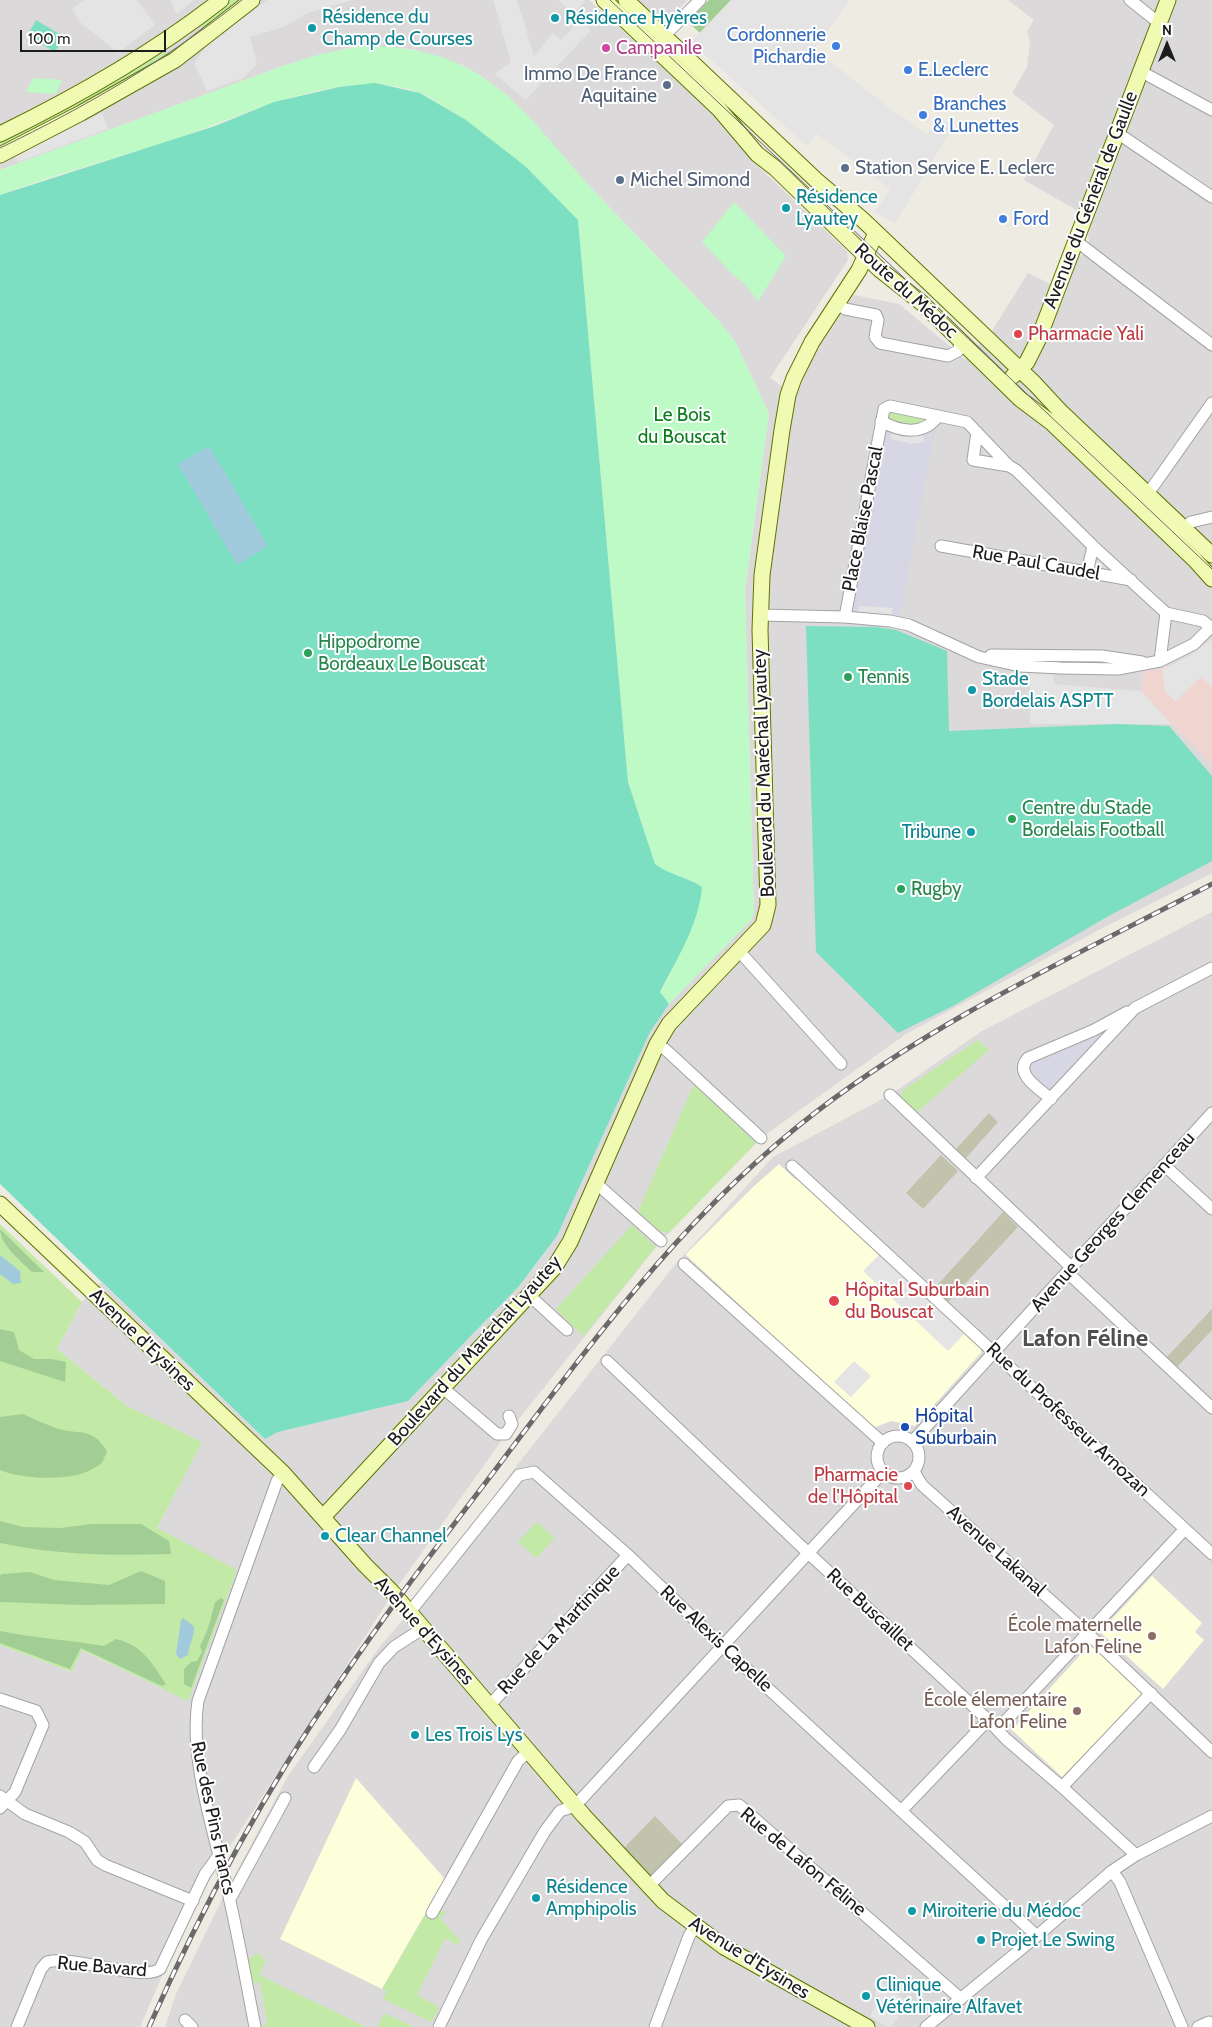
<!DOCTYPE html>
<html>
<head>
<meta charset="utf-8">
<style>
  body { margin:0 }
  #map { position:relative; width:1212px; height:2027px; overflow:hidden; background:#eeebe2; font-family:Cabin,sans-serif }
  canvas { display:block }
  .north { position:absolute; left:1142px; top:20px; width:50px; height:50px; -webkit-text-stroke:4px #fff; paint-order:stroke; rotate:0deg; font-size:14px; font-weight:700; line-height:20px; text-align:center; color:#1c1c1c }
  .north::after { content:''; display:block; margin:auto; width:18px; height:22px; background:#1c1c1c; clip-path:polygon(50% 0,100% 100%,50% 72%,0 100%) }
  .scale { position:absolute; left:20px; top:30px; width:146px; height:22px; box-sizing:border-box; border:2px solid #1c1c1c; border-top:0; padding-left:6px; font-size:15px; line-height:18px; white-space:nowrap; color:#1c1c1c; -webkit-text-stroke:4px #fff; paint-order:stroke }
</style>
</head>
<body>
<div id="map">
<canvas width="1212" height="2027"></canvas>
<div class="north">N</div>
<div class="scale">100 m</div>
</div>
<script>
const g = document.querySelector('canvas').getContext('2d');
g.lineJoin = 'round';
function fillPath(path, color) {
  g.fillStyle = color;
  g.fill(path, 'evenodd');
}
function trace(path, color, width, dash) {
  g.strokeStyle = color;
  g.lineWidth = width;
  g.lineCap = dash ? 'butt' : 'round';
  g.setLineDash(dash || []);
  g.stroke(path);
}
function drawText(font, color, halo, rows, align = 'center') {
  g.font = font + ' Cabin,sans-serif';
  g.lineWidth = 4;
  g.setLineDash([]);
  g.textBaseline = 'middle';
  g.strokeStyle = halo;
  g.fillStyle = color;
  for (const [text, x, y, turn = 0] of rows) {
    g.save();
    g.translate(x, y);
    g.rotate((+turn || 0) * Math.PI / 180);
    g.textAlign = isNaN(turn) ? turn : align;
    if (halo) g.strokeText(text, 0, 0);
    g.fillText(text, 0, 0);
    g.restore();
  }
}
const residential = new Path2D(`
  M 0,0 L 589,0 L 712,113 L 758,166 L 847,251 L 848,260 L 770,378 L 789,391 L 798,392 L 812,359 L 854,295 L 899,304 L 965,359 L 992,331 L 1028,273 L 1065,291 L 1079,256 L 1086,254 L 1089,241 L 1088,235 L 1094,217 L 1078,211 L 1024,180 L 1054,125 L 1012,93 L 1027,67 L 1030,41 L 1027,31 L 1034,20 L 1008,0 L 1212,0 L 1212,639 L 1198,651 L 1177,663 L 1157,670 L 1144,671 L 1141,691 L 1212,765 L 1212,873 L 1095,932 L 906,1034 L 761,1138 L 661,1241 L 502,1440 L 393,1593 L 211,1876 L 164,1971 L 140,2027 L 0,2027 L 0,1645 L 72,1672 L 81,1650 L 188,1700 L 157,1528 L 202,1442 L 127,1406 L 57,1349 L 82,1302 L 101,1282 L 265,1439 L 278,1432 L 408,1401 L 520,1285 L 541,1258 L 557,1236 L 650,1032 L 664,1009 L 751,920 L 754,913 L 745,590 L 769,414 L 736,343 L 718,320 L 595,192 L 508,96 L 483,77 L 462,65 L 412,49 L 362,46 L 347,48 L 283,66 L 0,170 Z
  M 637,0 L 688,0 L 667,21 L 659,21 Z
  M 1212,912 L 1212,2027 L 165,2027 L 176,1994 L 224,1895 L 288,1776 L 381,1645 L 409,1613 L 518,1464 L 673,1267 L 773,1157 L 890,1095 L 982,1031 Z`);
const commercial = new Path2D(`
  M 1212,639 L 1212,765 L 1141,691 L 1144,671 L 1157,670 L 1177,663 L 1198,651 Z`);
const education = new Path2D(`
  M 779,1164 L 795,1179 L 799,1179 L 981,1346 L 981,1353 L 915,1426 L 891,1421 L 873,1428 L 687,1256 L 686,1254 L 753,1187 Z
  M 1152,1576 L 1202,1623 L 1195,1632 L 1204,1640 L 1163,1689 L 1100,1632 Z
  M 1091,1643 L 1144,1693 L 1062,1777 L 1012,1730 Z
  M 356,1778 L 445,1879 L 382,1989 L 280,1939 Z`);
const construction = new Path2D(`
  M 989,1113 L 998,1122 L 966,1158 L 956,1149 Z
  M 941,1155 L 958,1171 L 923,1209 L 906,1193 Z
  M 1003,1212 L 1018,1227 L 948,1302 L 934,1289 Z
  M 1212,1309 L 1212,1330 L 1177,1367 L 1167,1357 Z
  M 655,1816 L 682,1844 L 649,1877 L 623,1849 Z`);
const grass = new Path2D(`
  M 230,0 L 246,0 L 206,31 L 200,23 Z
  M 164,49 L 169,57 L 0,151 L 0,140 Z
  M 888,411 L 928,418 L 928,423 L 903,425 L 888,419 Z
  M 978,1040 L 989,1050 L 917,1112 L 901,1097 L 903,1090 Z
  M 694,1084 L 756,1143 L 669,1233 L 660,1231 L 638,1212 Z
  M 0,1224 L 82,1302 L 57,1349 L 127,1406 L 202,1442 L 157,1528 L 237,1570 L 188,1701 L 82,1650 L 72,1672 L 0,1645 Z
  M 632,1225 L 656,1247 L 583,1336 L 556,1309 Z
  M 537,1522 L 555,1538 L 536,1558 L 518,1542 Z
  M 439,1907 L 446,1913 L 440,1918 L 460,1941 L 458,1945 L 445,1938 L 417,1995 L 439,2007 L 432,2022 L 383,1999 L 387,1991 L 382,1989 L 427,1912 Z
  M 258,1953 L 266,1961 L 259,1975 L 366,2027 L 262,2027 L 267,2022 L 260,1982 L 254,1984 L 248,1959 Z
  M 384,2013 L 414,2027 L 378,2027 Z`);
const forest = new Path2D(`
  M 709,0 L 731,0 L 700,33 L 687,21 Z
  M 0,1229 L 44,1272 L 32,1272 C 21,1261 0,1245 0,1229 Z
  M 0,1329 L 14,1332 L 19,1350 L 34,1359 L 52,1359 L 66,1362 L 65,1382 L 0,1361 Z
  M 23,1414 C 34,1419 45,1424 56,1428 C 78,1436 91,1425 107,1451 L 102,1463 C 96,1467 88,1472 81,1474 C 59,1480 21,1479 0,1470 L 0,1417 Z
  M 0,1521 L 23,1527 L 60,1528 L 92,1524 L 141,1524 L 169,1541 L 171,1554 C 113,1556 57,1555 0,1543 Z
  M 141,1571 L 165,1581 L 165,1604 L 81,1605 L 0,1602 L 0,1576 L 2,1574 L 30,1572 L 54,1580 L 109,1585 Z
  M 221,1598 L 224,1600 L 191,1688 L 184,1684 L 184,1669 L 191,1662 L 197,1661 L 202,1652 L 200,1646 C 208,1631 211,1618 215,1602 Z
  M 0,1631 C 35,1638 69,1640 104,1646 L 116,1639 C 142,1645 152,1663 166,1684 L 162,1686 L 81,1648 L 70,1669 L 0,1643 Z`);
const park = new Path2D(`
  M 362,46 C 396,46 430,50 461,65 C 517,91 554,148 595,192 C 635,235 677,277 718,320 L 736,343 L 769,414 L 745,590 L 754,913 L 751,920 L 669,1004 L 660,993 L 681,952 L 693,881 L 662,870 L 655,864 L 628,782 L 578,220 C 536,177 498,140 446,108 C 438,103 429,96 420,93 C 345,64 241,117 169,141 C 113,159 55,174 0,195 L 0,170 L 283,66 L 321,54 Z
  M 33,78 L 62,80 L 56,94 L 26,92 Z
  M 734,202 L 786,256 L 758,301 L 744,283 L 734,276 L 702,242 Z`);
const pitch = new Path2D(`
  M 36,20 L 64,37 L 55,52 L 27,36 Z
  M 375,83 L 420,93 L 466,120 L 525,166 L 578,220 L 628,782 L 655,864 C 669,875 688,877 702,887 C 699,924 677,959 660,992 L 669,1004 L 650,1032 L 557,1236 L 520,1285 L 408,1401 L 278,1432 L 265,1439 L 0,1184 L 0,195 L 215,126 L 274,102 L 339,87 Z
  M 806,626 L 876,627 L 896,630 L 947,651 L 949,731 L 1117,724 L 1169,726 L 1212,776 L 1212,861 L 1107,917 L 953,1006 L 898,1033 L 816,952 Z`);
const parking = new Path2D(`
  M 85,0 L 137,0 L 155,25 L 118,53 L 80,22 L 72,9 Z
  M 170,0 L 194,0 L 177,14 Z
  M 267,0 L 352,0 L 308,13 L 284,27 L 250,37 L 257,64 L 243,78 L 207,91 L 194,63 L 207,45 Z
  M 493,0 L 517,0 L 534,56 L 553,33 L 561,40 L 580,20 L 591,30 L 526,100 L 494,74 L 511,62 Z
  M 558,0 L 584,0 L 585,1 L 573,14 Z
  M 731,0 L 850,0 L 814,49 L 897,114 L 898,113 L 927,135 L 941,117 L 953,127 L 895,224 L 875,212 L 890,189 L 817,134 L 807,146 L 691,42 Z
  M 102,113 L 108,129 L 18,162 L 14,154 Z
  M 892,430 L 923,433 L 925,442 L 912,444 L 889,439 Z
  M 858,606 L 877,606 L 893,608 L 892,616 L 858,614 Z
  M 1212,639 L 1212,687 L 1201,677 L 1175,702 L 1165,691 L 1162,669 L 1187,658 Z
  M 1030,673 L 1054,675 L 1054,684 L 1141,691 L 1171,724 L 1030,724 Z
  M 879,1255 L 964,1334 L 948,1351 L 863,1271 Z
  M 854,1361 L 871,1376 L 851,1397 L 834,1382 Z
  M 882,1982 L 905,2000 L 902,2004 L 905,2006 L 891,2027 L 887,2027 L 870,2016 L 880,1998 L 874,1994 Z`);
const plaza = new Path2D(`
  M 887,428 L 892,430 L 890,439 L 912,444 L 924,442 L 923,433 L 934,428 L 935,431 L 900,616 L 892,616 L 893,608 L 859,606 L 858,614 L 851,608 L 883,431 Z
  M 1125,1010 L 1053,1103 L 1020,1077 L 1017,1072 L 1020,1062 Z`);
const water = new Path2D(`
  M 209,446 L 268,546 L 237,565 L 178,464 Z
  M 0,1255 L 20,1271 L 21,1283 L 13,1284 L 0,1274 Z
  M 183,1618 L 194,1626 C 195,1635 189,1645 188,1655 L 180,1659 L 176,1654 L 181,1620 Z`);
const street = new Path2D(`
  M 1130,0 L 1159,23
  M 664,36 L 700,0
  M 1140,71 L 1212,110
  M 1116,132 L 1212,197
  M 1076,241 L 1212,345
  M 838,304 L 845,309 L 876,315 L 878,320 L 875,337 L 880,343 L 948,356 L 958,351 L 961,341
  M 881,421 C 900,432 924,436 938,416
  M 977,432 L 973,460 L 1009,466
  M 1147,495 L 1212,403
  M 1183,529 L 1191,522 L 1212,517
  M 941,546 L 1131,580
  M 1087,573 L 1093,546
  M 761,615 L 845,617 L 890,621 L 909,625 L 979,657 L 1020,666 L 1061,668 L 1118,669 L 1160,661 L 1194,644 L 1212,626
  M 845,617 L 884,409 L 890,406 L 967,422 L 1009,466 L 1016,470 L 1093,546 L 1166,613 L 1203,621 L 1211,628
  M 991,655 L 1102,656 L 1142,662
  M 1160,661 L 1166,613
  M 739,951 L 841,1064
  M 657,1044 L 666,1050 L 761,1138
  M 890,1095 L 1071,1267
  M 1051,1099 C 1040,1089 1013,1074 1028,1058 L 1094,1030 L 1127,1012
  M 1164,1165 L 1212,1209
  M 792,1166 L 1212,1554
  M 976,1178 L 1135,1008 L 1212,968
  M 597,1184 L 661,1241
  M 684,1264 L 883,1443
  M 1067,1272 L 1212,1408
  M 530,1296 L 567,1330
  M 607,1361 L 804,1549 L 988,1720 L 1006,1739 L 1062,1787 L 1136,1855
  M 443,1388 L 497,1434 L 506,1434 L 512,1424 L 509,1416
  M877 1457a21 21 0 1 1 42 0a21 21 0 1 1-42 0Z
  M 912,1442 L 1212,1113
  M 914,1472 L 922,1485 L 1087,1633 L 1212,1752
  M 409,1613 L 519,1475 L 534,1472 L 628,1555 L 723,1647 L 1037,1936
  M 0,1699 L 36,1711 L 43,1725 L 15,1792 L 0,1808
  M 490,1705 L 628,1555
  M 998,1729 L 1185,1529
  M 314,1767 L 340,1730 L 379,1663 L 394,1647 L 422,1629
  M 1062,1787 L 1151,1693
  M 0,1796 L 25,1814 L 69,1832 L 85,1842 L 97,1860 L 105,1865 L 193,1901
  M 902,1810 L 988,1720
  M 1112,1871 L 1120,1882 L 1182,2027
  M 648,1887 L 728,1806 L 739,1805 L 961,1999
  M 230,1899 L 285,1798
  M 432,1913 L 518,1761 L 529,1751
  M 185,2020 L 192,2027
  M 17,2027 L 41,1969 L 47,1962 C 75,1955 143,1982 160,1969 L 205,1874 L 219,1855
  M 255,2027 C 246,1981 238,1934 227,1888 C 214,1831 189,1759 198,1701 L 277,1481 L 283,1473
  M 439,2027 L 481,1940 L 545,1831 L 560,1811 L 575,1806 L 883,1472
  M 655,2027 L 689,1936 L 695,1927
  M 926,2027 L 1037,1936 L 1112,1871 L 1136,1855 L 1212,1816
  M 1198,2027 L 1209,2022 L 1212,2023`);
const secondary = new Path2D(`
  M 604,0 L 719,109 L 757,154 L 775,168 L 879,269 L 922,303 L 1020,399 L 1052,423 L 1195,560 L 1212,579
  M 626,0 L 816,180 L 862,219 L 1035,384 L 1061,412 L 1212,555
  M 0,134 C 78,96 152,54 221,0
  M 0,155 L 81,113 L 175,60 L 252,0
  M 1013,376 L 1027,362 L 1038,340 L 1168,0
  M 0,1204 L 283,1473 L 365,1565 L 393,1593 L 584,1816 L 663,1901 L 724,1947 L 867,2027
  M 323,1517 L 554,1268 L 570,1242 L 657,1044 L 669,1024 L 763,925 L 768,905 L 760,630 L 762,575 L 782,430 L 788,395 L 794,378 L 812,342 L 859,270 L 876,233`);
const tram = new Path2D(`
  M 610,0 L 1212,569
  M 0,148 C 89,105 164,61 242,0`);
const rail = new Path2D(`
  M 149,2027 C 202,1907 265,1791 339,1683 C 391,1605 449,1531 505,1457 C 601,1330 689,1210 816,1112 C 937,1019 1077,955 1212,884`);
const markers = [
  [555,18,5,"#0f9aa8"],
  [312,28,5,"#0f9aa8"],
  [836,46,5,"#3f7fe0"],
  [606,48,5,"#d1479c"],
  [908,70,5,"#3f7fe0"],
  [667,85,5,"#5c6f8a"],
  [923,115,5,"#3f7fe0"],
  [845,168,5,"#5c6f8a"],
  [620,180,5,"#5c6f8a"],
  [786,208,5,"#0f9aa8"],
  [1003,219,5,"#3f7fe0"],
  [1018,334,5,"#e0444e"],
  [308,653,5,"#2e9e5b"],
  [848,677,5,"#2e9e5b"],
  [972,690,5,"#0f9aa8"],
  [1012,819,5,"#2e9e5b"],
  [971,832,5,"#0f9aa8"],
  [901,889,5,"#2e9e5b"],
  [834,1301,6,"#e0444e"],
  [905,1427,5,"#1a4fb4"],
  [908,1486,5,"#e0444e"],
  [325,1536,5,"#0f9aa8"],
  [1152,1636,5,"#8d6e63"],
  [1077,1711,5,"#8d6e63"],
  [415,1735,5,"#0f9aa8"],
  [536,1898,5,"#0f9aa8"],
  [912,1911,5,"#0f9aa8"],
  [981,1940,5,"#0f9aa8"],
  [866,1996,5,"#0f9aa8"]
];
const cultureNames = [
  ["Résidence du",322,17],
  ["Champ de Courses",322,39],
  ["Résidence Hyères",565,18],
  ["Résidence",796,197],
  ["Lyautey",796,219],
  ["Stade",982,679],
  ["Bordelais ASPTT",982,701],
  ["Tribune",961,832,"right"],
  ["Clear Channel",335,1536],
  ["Les Trois Lys",425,1735],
  ["Résidence",546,1887],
  ["Amphipolis",546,1909],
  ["Miroiterie du Médoc",922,1911],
  ["Projet Le Swing",991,1940],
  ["Clinique",876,1985],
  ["Vétérinaire Alfavet",876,2007]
];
const shopNames = [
  ["Cordonnerie",826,35,"right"],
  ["Pichardie",826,57,"right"],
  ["E.Leclerc",918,70],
  ["Branches",933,104],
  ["& Lunettes",933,126],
  ["Ford",1013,219]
];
const hotelNames = [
  ["Campanile",616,48]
];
const serviceNames = [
  ["Immo De France",657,74,"right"],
  ["Aquitaine",657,96,"right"],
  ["Station Service E. Leclerc",855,168],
  ["Michel Simond",630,180]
];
const streetNames = [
  ["Avenue du Général de Gaulle",1091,200,-69],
  ["Route du Médoc",906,291,42],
  ["Place Blaise Pascal",863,519,-79],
  ["Rue Paul Caudel",1036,563,10],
  ["Boulevard du Maréchal Lyautey",764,773,-92],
  ["Avenue Georges Clemenceau",1113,1222,-48],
  ["Avenue d'Eysines",142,1340,44],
  ["Boulevard du Maréchal Lyautey",475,1351,-48],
  ["Rue du Professeur Arnozan",1068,1420,43],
  ["Avenue Lakanal",996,1551,42],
  ["Rue Buscaillet",870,1610,43],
  ["Rue de La Martinique",559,1630,-47],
  ["Avenue d'Eysines",424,1631,48],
  ["Rue Alexis Capelle",716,1639,43],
  ["Rue des Pins Francs",213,1818,78],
  ["Rue de Lafon Féline",803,1862,40],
  ["Avenue d'Eysines",749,1958,32],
  ["Rue Bavard",102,1967,5]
];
const healthNames = [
  ["Pharmacie Yali",1028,334],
  ["Hôpital Suburbain",845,1290],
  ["du Bouscat",845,1312],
  ["Pharmacie",898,1475,"right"],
  ["de l'Hôpital",898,1497,"right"]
];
const parkNames = [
  ["Le Bois",682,415],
  ["du Bouscat",682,437]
];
const leisureNames = [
  ["Hippodrome",318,642],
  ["Bordeaux Le Bouscat",318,664],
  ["Tennis",858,677],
  ["Centre du Stade",1022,808],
  ["Bordelais Football",1022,830],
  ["Rugby",911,889]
];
const transitNames = [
  ["Hôpital",915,1416],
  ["Suburbain",915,1438]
];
const educationNames = [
  ["École maternelle",1142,1625],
  ["Lafon Feline",1142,1647],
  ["École élementaire",1067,1700],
  ["Lafon Feline",1067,1722]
];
const districtNames = [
  ["Lafon Féline",1085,1339]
];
fillPath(residential, '#dbd9d9');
fillPath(commercial, '#f0d4d0');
fillPath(education, '#fcffda');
fillPath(construction, '#c1c3ad');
fillPath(grass, '#c2eaa6');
fillPath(forest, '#a2ce95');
fillPath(park, '#bdfac6');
fillPath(pitch, '#7ddfc1');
fillPath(parking, '#e4e4e4');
fillPath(plaza, '#d7d6e4');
fillPath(water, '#a1cbdd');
trace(street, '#a3a3a3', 13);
trace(secondary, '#5f7403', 17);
trace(street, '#fff', 11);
trace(secondary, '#f1fab3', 15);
trace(tram, '#6a6a6a', 1);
trace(rail, '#6a6a6a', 5);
trace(rail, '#fff', 3, [9]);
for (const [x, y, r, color] of markers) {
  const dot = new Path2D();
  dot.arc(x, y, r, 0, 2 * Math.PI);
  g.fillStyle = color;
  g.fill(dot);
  trace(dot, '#fff', 2);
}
drawText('19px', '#0d838f', '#fff', cultureNames, 'left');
drawText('19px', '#366cbe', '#fff', shopNames, 'left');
drawText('19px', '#b23c85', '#fff', hotelNames, 'left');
drawText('19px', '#4e5e75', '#fff', serviceNames, 'left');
drawText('19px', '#1c1c1c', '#fff', streetNames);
drawText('19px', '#be3a42', '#fff', healthNames, 'left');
drawText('19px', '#097c1b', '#fff', parkNames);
drawText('19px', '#27864d', '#fff', leisureNames, 'left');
drawText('19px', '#164399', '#fff', transitNames, 'left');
drawText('19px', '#785e54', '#fff', educationNames, 'right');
drawText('bold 24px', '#4f4f4f', '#fff', districtNames);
</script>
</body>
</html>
